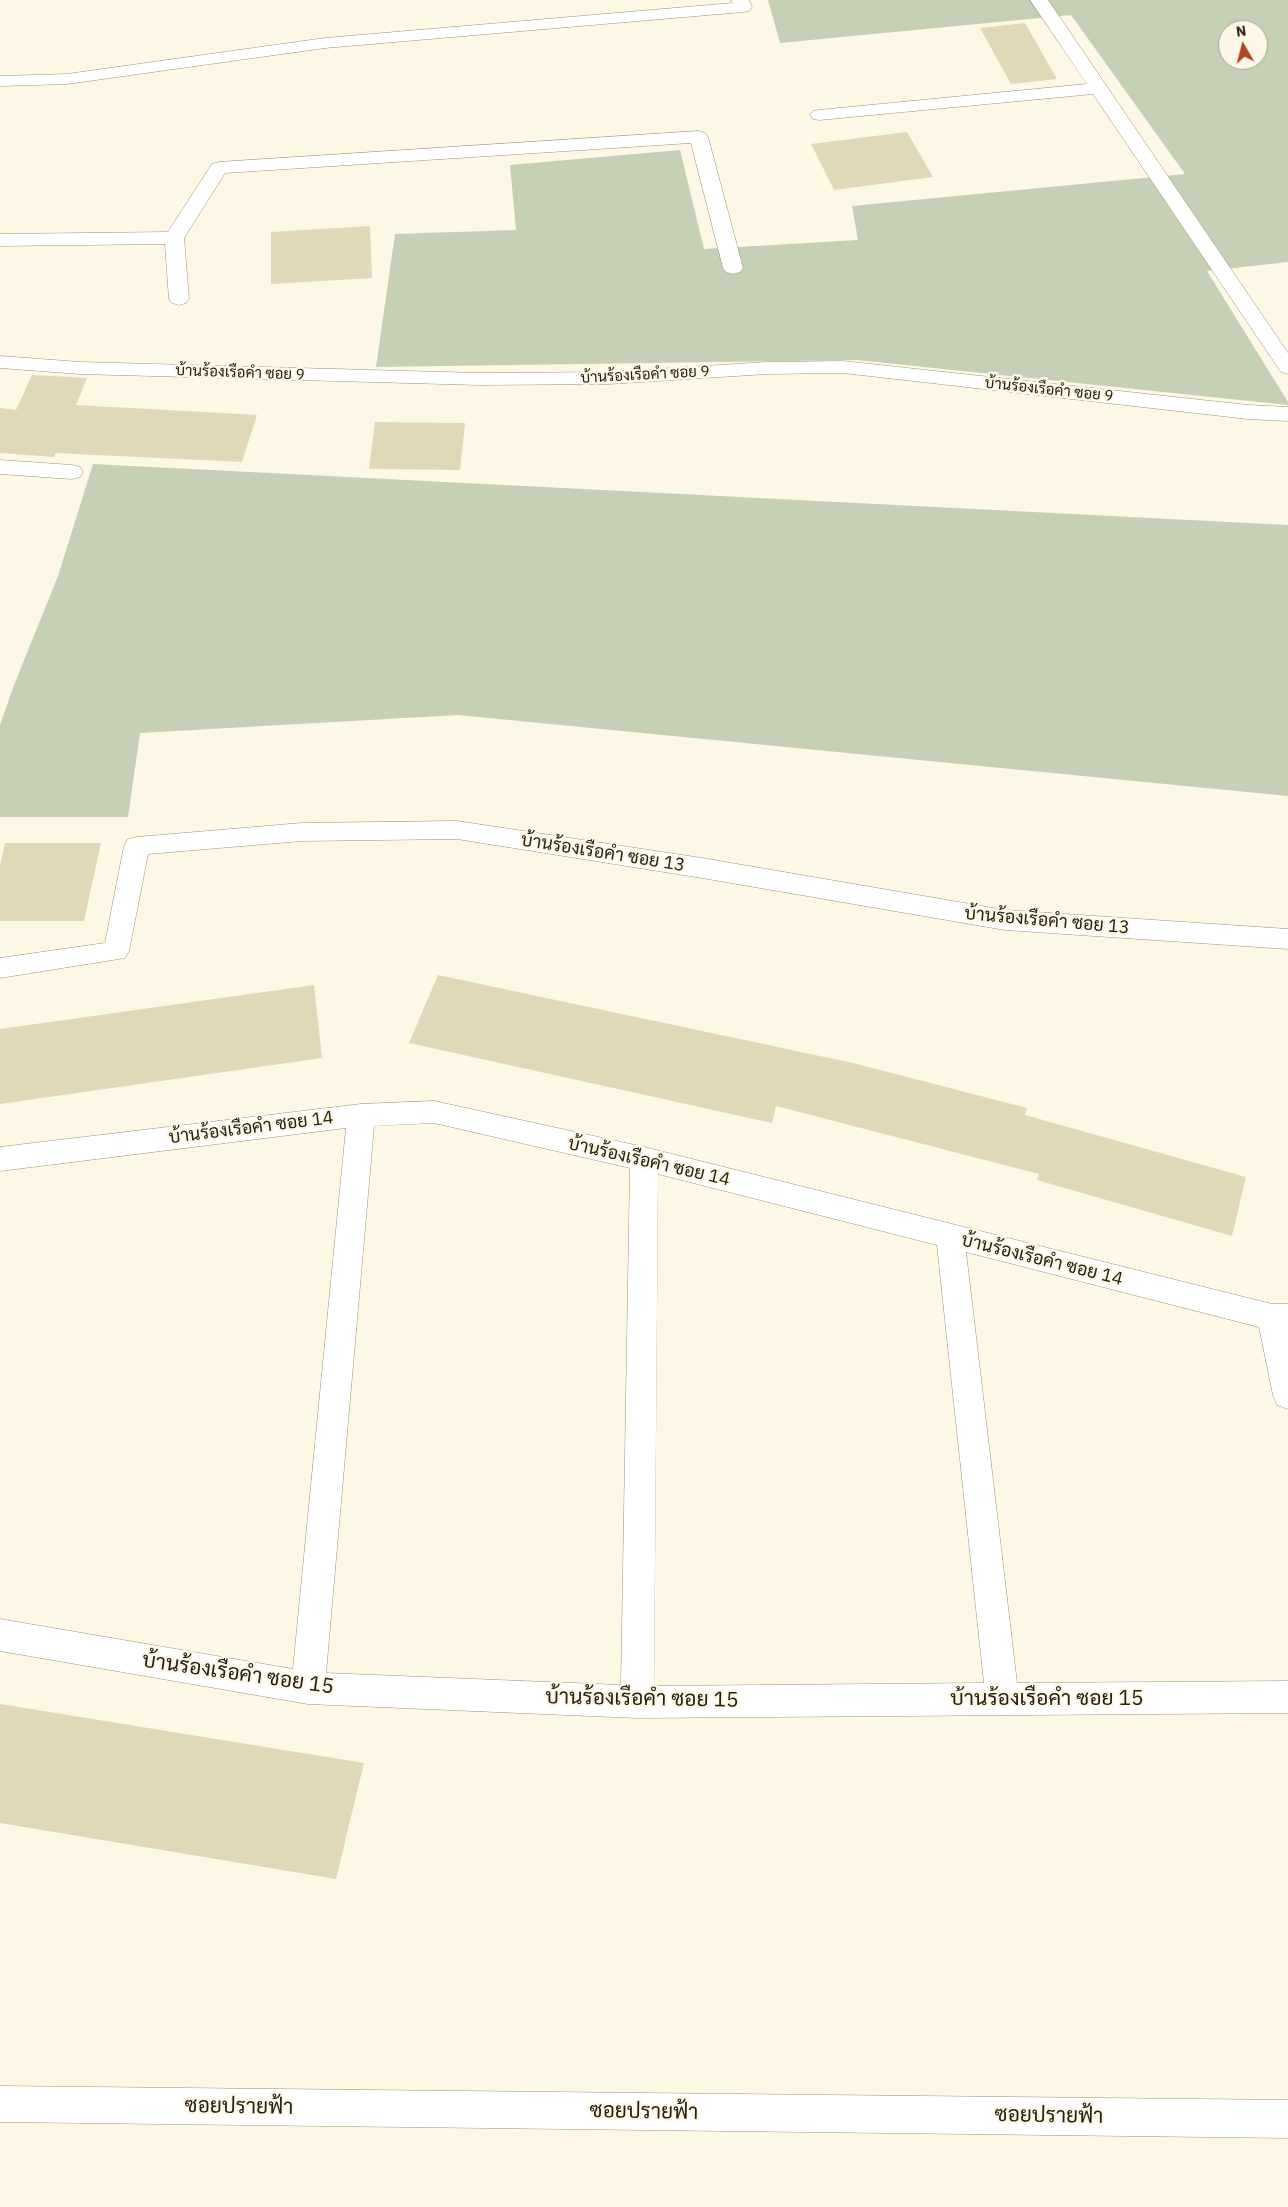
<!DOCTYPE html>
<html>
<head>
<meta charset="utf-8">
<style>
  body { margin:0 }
  #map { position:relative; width:1288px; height:2207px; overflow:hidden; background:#fdf8e6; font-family:"IBM Plex Sans",sans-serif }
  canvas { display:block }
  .north { position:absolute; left:1218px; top:20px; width:50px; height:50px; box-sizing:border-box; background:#fdf8e6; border:1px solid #a6a292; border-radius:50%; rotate:352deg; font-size:14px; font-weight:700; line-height:20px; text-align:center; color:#242015 }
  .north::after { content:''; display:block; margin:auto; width:18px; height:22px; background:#ad4621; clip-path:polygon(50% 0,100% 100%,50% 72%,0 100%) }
</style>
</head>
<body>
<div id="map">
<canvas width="1288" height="2207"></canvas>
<div class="north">N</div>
</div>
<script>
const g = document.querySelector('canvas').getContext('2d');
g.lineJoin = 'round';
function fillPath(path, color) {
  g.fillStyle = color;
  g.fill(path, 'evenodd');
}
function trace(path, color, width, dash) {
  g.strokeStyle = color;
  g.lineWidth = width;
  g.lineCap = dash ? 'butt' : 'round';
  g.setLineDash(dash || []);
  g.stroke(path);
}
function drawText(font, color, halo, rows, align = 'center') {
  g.font = font + ' "IBM Plex Sans",Sarabun,sans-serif';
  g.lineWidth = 5;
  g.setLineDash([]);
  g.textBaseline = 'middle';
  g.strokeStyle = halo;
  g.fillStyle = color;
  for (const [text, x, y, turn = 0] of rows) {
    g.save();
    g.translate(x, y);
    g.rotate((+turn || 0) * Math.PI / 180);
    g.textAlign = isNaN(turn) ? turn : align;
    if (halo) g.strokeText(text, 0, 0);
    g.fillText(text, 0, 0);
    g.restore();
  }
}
const green = new Path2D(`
  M 768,0 L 1288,0 L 1288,262 L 1207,271 L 1288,402 L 1288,405 L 857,360 L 376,367 L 395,234 L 516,230 L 510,165 L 680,150 L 704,249 L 858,240 L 852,206 L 1185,174 L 1071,15 L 780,43 ZM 1228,30 L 1258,30 L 1258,60 L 1228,60 Z
  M 93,464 L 1288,525 L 1288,796 L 458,715 L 140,733 L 128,817 L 0,817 L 0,725 L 14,685 L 58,576 Z`);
const building = new Path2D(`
  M 1025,23 L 1057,79 L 1011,84 L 980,28 Z
  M 907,132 L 933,177 L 834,190 L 811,144 Z
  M 370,226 L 372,278 L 271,284 L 271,232 Z
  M 32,375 L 87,378 L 76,405 L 257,415 L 242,462 L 56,453 L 54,457 L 0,453 L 0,408 L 16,410 Z
  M 375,422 L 465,423 L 460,470 L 369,469 Z
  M 5,843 L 101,843 L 84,921 L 0,921 L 0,866 Z
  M 438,975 L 853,1063 L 1027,1108 L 1025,1115 L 1246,1177 L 1232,1236 L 1037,1180 L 1039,1174 L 776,1106 L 772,1123 L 409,1043 Z
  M 314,985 L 322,1058 L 0,1104 L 0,1029 Z
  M 0,1704 L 364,1763 L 336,1879 L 0,1823 Z`);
const minor = new Path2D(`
  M 731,0 L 749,0 L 752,7 L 749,11 L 743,12 L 325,48 L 67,84 L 0,86 L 0,76 L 67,74 L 325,38 L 733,3 Z
  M 1030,0 L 1048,0 L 1288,353 L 1288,374 L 1281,372 L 1093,94 L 819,120 L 813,119 L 810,115 L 813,111 L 819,110 L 1087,84 Z
  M 699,131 L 705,133 L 708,137 L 743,268 L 740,272 L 733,274 L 726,272 L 723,268 L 691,143 L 225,173 L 184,238 L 189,299 L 186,303 L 179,305 L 172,303 L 169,299 L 165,244 L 0,246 L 0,234 L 168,232 L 212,164 L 219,162 Z
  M 0,356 L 80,362 L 480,373 L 609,372 L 767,362 L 843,361 L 1248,405 L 1288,407 L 1288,421 L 1248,419 L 843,373 L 767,374 L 609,384 L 480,385 L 80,374 L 0,368 Z
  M 0,460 L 72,465 L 80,467 L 83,472 L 80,477 L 72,479 L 0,474 Z
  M 457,821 L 702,858 L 1005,910 L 1288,929 L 1288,949 L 1005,930 L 702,878 L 457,839 L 302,841 L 148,854 L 129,951 L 125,958 L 0,978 L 0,958 L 105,943 L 124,846 L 128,839 L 137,837 L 302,823 Z
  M 434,1101 L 644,1147 L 1272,1304 L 1288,1304 L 1288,1409 L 1277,1405 L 1273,1395 L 1259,1327 L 966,1252 L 1017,1683 L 1288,1681 L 1288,1713 L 637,1718 L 308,1704 L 0,1651 L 0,1619 L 293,1669 L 346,1128 L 0,1171 L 0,1147 L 361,1104 ZM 434,1123 L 630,1168 L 621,1685 L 326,1673 L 374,1126 ZM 658,1174 L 937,1245 L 984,1683 L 654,1686 Z
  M 0,2086 L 1288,2100 L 1288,2138 L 0,2122 Z`);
const farStreetnames = [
  ["บ้านร้องเรือคำ ซอย 9",240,373,2],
  ["บ้านร้องเรือคำ ซอย 9",645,375,-3],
  ["บ้านร้องเรือคำ ซอย 9",1049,390,6]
];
const streetNames = [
  ["บ้านร้องเรือคำ ซอย 13",603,853,9],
  ["บ้านร้องเรือคำ ซอย 13",1047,921,5],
  ["บ้านร้องเรือคำ ซอย 14",251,1128,-7],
  ["บ้านร้องเรือคำ ซอย 14",649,1162,13],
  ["บ้านร้องเรือคำ ซอย 14",1042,1260,14]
];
const nearStreetnames = [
  ["บ้านร้องเรือคำ ซอย 15",238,1674,8],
  ["บ้านร้องเรือคำ ซอย 15",642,1699,1],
  ["บ้านร้องเรือคำ ซอย 15",1047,1699],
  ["ซอยปรายฟ้า",239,2107,1],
  ["ซอยปรายฟ้า",644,2112,1],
  ["ซอยปรายฟ้า",1049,2116,1]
];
fillPath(green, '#c5d0b7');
fillPath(building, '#e1d8b9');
trace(minor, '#9a9175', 1);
fillPath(minor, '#fff');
drawText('15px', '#242015', '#fdf8e6', farStreetnames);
drawText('18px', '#242015', '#fdf8e6', streetNames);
drawText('21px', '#242015', '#fdf8e6', nearStreetnames);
</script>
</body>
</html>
